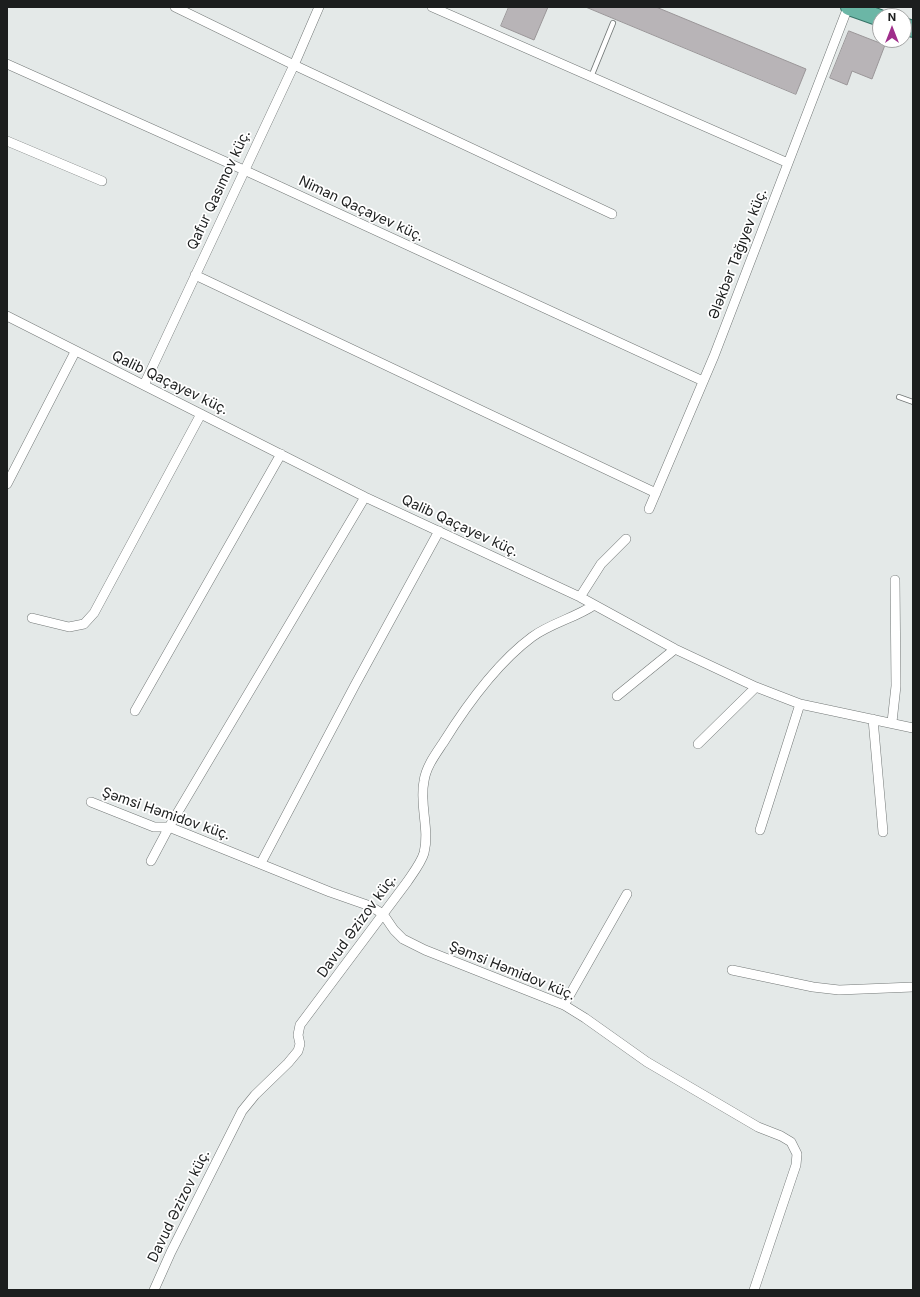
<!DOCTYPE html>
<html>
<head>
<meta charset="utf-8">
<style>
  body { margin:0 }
  #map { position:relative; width:920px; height:1297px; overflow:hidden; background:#e4e9e8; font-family:Inter,sans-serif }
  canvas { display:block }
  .frame { position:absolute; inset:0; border:8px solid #1c1e1e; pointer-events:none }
  .north { position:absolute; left:872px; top:8px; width:40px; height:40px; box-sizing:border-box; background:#fff; border:1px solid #a4a5a5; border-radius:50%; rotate:0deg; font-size:11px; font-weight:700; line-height:16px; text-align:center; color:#1c1e1e }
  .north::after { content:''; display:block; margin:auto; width:14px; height:18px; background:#9f2e8b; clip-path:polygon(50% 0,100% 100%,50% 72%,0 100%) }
</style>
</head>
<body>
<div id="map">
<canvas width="920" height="1297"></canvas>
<div class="frame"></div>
<div class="north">N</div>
</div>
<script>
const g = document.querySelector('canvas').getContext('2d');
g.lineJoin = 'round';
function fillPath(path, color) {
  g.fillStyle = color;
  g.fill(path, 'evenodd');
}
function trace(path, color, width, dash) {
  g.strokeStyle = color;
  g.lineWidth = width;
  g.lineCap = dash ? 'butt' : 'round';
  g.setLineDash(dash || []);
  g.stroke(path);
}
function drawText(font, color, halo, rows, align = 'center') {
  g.font = font + ' Inter,sans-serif';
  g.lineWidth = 3.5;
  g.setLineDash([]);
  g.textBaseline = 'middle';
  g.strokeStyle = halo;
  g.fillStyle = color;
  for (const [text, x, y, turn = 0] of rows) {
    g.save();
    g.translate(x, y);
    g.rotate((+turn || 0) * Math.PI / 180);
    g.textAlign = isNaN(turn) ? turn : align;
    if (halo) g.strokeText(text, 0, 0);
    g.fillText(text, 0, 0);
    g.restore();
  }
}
const building = new Path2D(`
  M 509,7 L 548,7 L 534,40 L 501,26 Z
  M 586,7 L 656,7 L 806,69 L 796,94 Z
  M 849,31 L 885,45 L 872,79 L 852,71 L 847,85 L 830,78 Z`);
const service = new Path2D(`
  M 591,77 L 613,23
  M 899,397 L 913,402`);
const minor = new Path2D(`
  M 175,7 L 294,65 L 612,214
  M 432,7 L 788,163
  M 7,64 L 244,170 L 703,381
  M 7,141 L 102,181
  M 195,275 L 656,493
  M 7,316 L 365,497 L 580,597 L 675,649 L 756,687 L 800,704 L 913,728
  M 144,385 L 294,65 L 319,7
  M 7,484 L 75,352
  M 649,509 L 714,356 L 848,7
  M 580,597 L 601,564 L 626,539
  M 32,618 L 69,627 L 84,624 L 94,613 L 201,414
  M 617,696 L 675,649
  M 135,711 L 281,454
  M 873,719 L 883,832
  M 892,722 L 896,686 L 895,580
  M 698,744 L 756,687
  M 91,802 L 154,827 L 169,827 L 330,892 L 370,906 L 383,914 L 394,930 L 403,939 L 425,950 L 564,1005 L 585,1018 L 647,1062 L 758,1127 L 781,1136 L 791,1142 L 797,1154 L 796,1165 L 754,1290
  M 760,830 L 800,704
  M 151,861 L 169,827 L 365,497
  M 261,863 L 355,685 L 439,531
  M 732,970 L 813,987 L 839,990 L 913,987
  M 564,1005 L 627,894
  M 154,1290 L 171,1252 L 242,1111 L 255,1095 L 288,1063 L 298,1051 L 300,1044 L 298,1035 L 300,1025 L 407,882 C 413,873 421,863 424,853 C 430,830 419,804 424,781 C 426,767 435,755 443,743 C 466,706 497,663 532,637 C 551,623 575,618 594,605`);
const trunk = new Path2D(`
  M 849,7 L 880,18
  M 904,26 L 913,29`);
const streetNames = [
  ["Qafur Qasımov küç.",219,190,-65],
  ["Niman Qaçayev küç.",361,209,25],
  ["Ələkbər Tağıyev küç.",738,254,-69],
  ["Qalib Qaçayev küç.",170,383,26],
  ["Qalib Qaçayev küç.",460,526,25],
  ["Şəmsi Həmidov küç.",166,814,19],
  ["Davud Əzizov küç.",357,926,-54],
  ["Şəmsi Həmidov küç.",512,971,22],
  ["Davud Əzizov küç.",179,1206,-64]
];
fillPath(building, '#b8b4b7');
trace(building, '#9a9698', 1);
trace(service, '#737877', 6);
trace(minor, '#737877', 10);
trace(trunk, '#377468', 18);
trace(service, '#fff', 4.5);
trace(minor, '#fff', 9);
trace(trunk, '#6bb6a6', 16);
drawText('14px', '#1c1e1e', '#fff', streetNames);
</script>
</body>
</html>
